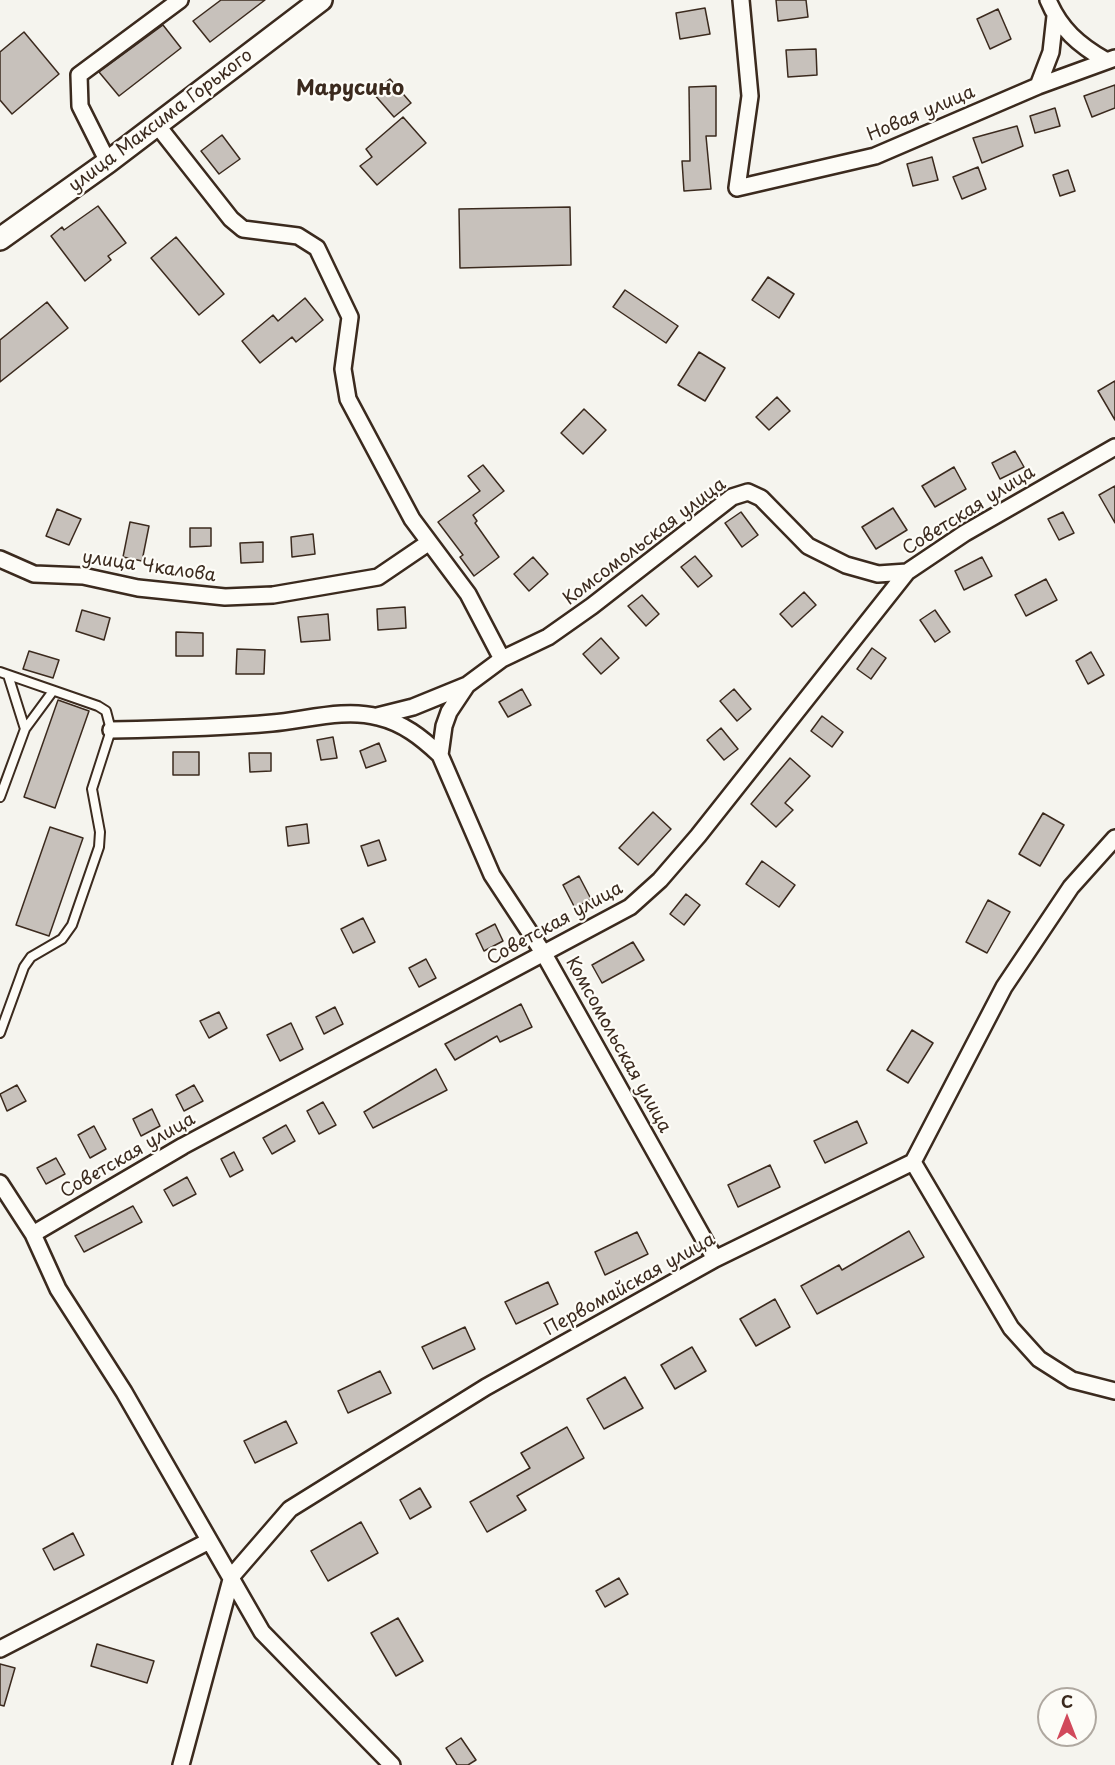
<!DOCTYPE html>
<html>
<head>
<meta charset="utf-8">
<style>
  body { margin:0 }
  #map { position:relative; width:1115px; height:1765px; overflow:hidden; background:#f5f4ee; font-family:"Playpen Sans",sans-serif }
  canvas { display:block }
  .north { position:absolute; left:1037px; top:1687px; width:60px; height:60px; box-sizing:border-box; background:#fdfcf7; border:2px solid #afa8a0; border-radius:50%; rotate:0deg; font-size:16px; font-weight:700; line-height:24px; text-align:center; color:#3b2a1e }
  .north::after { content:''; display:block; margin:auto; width:21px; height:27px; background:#d1495b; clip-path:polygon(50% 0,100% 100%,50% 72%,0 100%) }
</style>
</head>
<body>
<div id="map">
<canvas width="1115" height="1765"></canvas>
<div class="north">С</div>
</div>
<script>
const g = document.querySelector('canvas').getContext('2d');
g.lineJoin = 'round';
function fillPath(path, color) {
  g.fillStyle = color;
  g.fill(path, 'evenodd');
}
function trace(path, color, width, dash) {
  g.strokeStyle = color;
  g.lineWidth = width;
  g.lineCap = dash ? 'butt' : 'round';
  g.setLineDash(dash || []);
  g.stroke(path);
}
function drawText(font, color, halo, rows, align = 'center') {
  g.font = font + ' "Playpen Sans",sans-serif';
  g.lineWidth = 4.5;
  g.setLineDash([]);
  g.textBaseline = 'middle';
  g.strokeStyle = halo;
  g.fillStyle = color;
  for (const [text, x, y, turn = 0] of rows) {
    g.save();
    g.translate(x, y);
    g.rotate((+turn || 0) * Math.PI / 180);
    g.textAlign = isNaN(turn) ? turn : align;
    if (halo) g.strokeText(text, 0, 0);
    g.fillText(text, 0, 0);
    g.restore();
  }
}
const building = new Path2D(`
  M 221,0 L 265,0 L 210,42 L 193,21 Z
  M 776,0 L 806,0 L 808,17 L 778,21 Z
  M 705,8 L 710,34 L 680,39 L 676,13 Z
  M 998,9 L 1011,39 L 990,49 L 977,19 Z
  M 163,25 L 181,48 L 119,96 L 99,72 Z
  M 24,32 L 59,74 L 12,114 L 0,100 L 0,52 Z
  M 816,49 L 817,75 L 788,77 L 786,50 Z
  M 390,79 L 411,103 L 394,117 L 373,93 Z
  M 1115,85 L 1115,108 L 1092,117 L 1084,96 Z
  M 716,86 L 716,136 L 706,136 L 711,189 L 684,191 L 682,161 L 690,161 L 689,87 Z
  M 1055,108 L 1060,126 L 1035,133 L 1030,116 Z
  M 403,117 L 426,143 L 377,185 L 360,166 L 372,157 L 366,149 Z
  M 1017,126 L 1023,146 L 982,163 L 973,138 Z
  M 222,135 L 240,159 L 219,174 L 201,151 Z
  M 932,157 L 938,180 L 913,186 L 907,164 Z
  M 978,167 L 986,189 L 962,199 L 953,177 Z
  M 1068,170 L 1075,191 L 1060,196 L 1053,175 Z
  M 98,206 L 126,243 L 108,256 L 111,260 L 85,281 L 51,236 L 62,227 L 64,230 Z
  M 570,207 L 571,265 L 460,268 L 459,209 Z
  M 176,237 L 224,294 L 199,315 L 151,258 Z
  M 768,277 L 794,294 L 779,318 L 752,300 Z
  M 625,290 L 678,326 L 666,343 L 613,307 Z
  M 305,298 L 323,320 L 296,342 L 292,337 L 260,363 L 242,341 L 273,315 L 278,321 Z
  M 47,302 L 68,328 L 0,382 L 0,340 Z
  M 699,352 L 725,368 L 705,401 L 678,385 Z
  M 1115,381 L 1115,420 L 1098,391 Z
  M 777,397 L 790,411 L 769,430 L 756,417 Z
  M 584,409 L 606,430 L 583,454 L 561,433 Z
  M 1015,451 L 1024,467 L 1000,479 L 992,463 Z
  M 483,465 L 504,491 L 473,515 L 477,521 L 475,523 L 499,557 L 474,576 L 460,557 L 463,555 L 438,522 L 480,491 L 468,476 Z
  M 954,467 L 966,489 L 935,507 L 922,486 Z
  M 1115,486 L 1115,523 L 1099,495 Z
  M 893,508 L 907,530 L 876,549 L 862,527 Z
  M 57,509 L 81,519 L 69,545 L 46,536 Z
  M 741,512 L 758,535 L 742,547 L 725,523 Z
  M 1063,512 L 1074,533 L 1059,540 L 1048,519 Z
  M 130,522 L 149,526 L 142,561 L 123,557 Z
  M 190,528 L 211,528 L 211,546 L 190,547 Z
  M 313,534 L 315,554 L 292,557 L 291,537 Z
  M 263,542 L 263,562 L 241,563 L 240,543 Z
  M 695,556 L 712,576 L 698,587 L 681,567 Z
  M 533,557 L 548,574 L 529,591 L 514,574 Z
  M 982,557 L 992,576 L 964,590 L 955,571 Z
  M 1046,579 L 1057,600 L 1026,616 L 1015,595 Z
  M 804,592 L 816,605 L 792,627 L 780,614 Z
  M 642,595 L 659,614 L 646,626 L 628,606 Z
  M 405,607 L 406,628 L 378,630 L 377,609 Z
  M 82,610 L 110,618 L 104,640 L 76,631 Z
  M 935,610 L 950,632 L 935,642 L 920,620 Z
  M 328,614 L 330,640 L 301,642 L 298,617 Z
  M 176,632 L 203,633 L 203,656 L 176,656 Z
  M 601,638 L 619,658 L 601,674 L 583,654 Z
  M 872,648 L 886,658 L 871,679 L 857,669 Z
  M 237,649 L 265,650 L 264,674 L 236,674 Z
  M 29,651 L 59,660 L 53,678 L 23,669 Z
  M 1091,652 L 1104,675 L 1088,684 L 1076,661 Z
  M 522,689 L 531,705 L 508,717 L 499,702 Z
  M 734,689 L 751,709 L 737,721 L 720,701 Z
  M 58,700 L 89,711 L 55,808 L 24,797 Z
  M 822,716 L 843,732 L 832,747 L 811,731 Z
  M 721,728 L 738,749 L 724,760 L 707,740 Z
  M 333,737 L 337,758 L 321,760 L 317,740 Z
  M 379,743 L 386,761 L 366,768 L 360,751 Z
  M 173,752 L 199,752 L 199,775 L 173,775 Z
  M 249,753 L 271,753 L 271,771 L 250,772 Z
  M 790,758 L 810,776 L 785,803 L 793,810 L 776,827 L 751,804 Z
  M 653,812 L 671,829 L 638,865 L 619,848 Z
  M 1043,813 L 1064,825 L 1040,866 L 1019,854 Z
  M 307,824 L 309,843 L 288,846 L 286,827 Z
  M 50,827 L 83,838 L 49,936 L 16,925 Z
  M 379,840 L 386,860 L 368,866 L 361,846 Z
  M 762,861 L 795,885 L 779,907 L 746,884 Z
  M 579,876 L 591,899 L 575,908 L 563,885 Z
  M 686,894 L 700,905 L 684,925 L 670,914 Z
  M 988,900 L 1010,912 L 987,953 L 966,942 Z
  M 363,918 L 375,942 L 353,953 L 341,929 Z
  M 495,924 L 503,941 L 484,951 L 476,934 Z
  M 633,942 L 644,960 L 602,983 L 592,965 Z
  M 426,959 L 436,978 L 419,987 L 409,968 Z
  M 521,1004 L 532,1027 L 500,1042 L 497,1036 L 455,1060 L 445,1044 Z
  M 335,1007 L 343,1024 L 324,1034 L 316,1017 Z
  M 219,1012 L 227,1028 L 209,1038 L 200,1021 Z
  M 291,1023 L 303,1049 L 280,1061 L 267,1035 Z
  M 912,1030 L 933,1043 L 908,1083 L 887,1070 Z
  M 436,1069 L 447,1090 L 373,1128 L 364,1112 Z
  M 17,1085 L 26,1101 L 7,1111 L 0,1094 Z
  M 194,1085 L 203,1101 L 184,1111 L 176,1095 Z
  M 323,1102 L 336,1125 L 319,1134 L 307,1111 Z
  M 152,1109 L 160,1126 L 141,1136 L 133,1119 Z
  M 857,1121 L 867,1143 L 825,1163 L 814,1141 Z
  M 286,1125 L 295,1141 L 272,1154 L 263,1138 Z
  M 94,1126 L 106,1149 L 90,1158 L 78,1135 Z
  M 234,1152 L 243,1170 L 230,1177 L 221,1159 Z
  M 56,1158 L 65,1174 L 46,1184 L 37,1168 Z
  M 770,1165 L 780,1187 L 738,1207 L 728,1185 Z
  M 187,1177 L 196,1194 L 173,1206 L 164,1190 Z
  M 133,1206 L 142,1222 L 84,1252 L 75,1236 Z
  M 909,1231 L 924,1257 L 817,1314 L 801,1286 L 839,1265 L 842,1270 Z
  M 637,1232 L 648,1254 L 605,1275 L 595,1252 Z
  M 548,1282 L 558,1304 L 516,1324 L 505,1302 Z
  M 775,1299 L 790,1327 L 756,1346 L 740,1319 Z
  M 465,1327 L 475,1349 L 433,1369 L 422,1347 Z
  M 692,1347 L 706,1371 L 675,1389 L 661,1365 Z
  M 380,1371 L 391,1393 L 348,1413 L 338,1391 Z
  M 625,1377 L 643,1408 L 604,1429 L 587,1399 Z
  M 286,1421 L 297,1443 L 255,1463 L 244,1441 Z
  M 567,1427 L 584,1458 L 517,1496 L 526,1510 L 487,1532 L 470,1502 L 530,1468 L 521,1453 Z
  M 420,1488 L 431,1507 L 410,1519 L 400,1500 Z
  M 361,1522 L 378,1553 L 328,1581 L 311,1551 Z
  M 73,1533 L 84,1555 L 54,1570 L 43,1549 Z
  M 619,1578 L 628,1594 L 605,1607 L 596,1591 Z
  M 398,1618 L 423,1661 L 396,1676 L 371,1633 Z
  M 97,1644 L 154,1661 L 147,1683 L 91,1666 Z
  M 0,1664 L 15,1668 L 4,1706 L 0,1705 Z
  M 461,1738 L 476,1760 L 468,1765 L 457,1765 L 446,1748 Z`);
const lane = new Path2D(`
  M 0,672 L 98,706 L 106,711 L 111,730 L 92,789 L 100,832 L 99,847 L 72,925 L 62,939 L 31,957 L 24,967 L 0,1033
  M 8,675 L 25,729 L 53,691
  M 0,797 L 25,729`);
const street = new Path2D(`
  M 741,0 L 750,96 L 737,188 L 875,156 L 1038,86 L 1115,58
  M 1048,0 C 1060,29 1079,45 1105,60
  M 1038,86 L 1051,52 L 1055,16
  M 157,125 L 231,219 L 243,229 L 298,236 L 317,248 L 350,317 L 343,369 L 348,399 L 412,519 L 468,594 L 502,659
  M 108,162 L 80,106 L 79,75 L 180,0
  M 0,559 L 34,574 L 83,576 L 138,588 L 225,597 L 273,595 L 378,577 L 428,543
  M 377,716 L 413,707 L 467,685
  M 111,730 C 165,729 219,728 272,723 C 306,720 345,708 378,717 C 403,723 421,737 440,755
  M 913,1162 L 1011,1328 L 1039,1359 L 1072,1380 L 1115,1391
  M 0,1183 L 33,1234 L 58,1289 L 124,1392 L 262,1632 L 392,1765
  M 33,1234 L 183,1146 L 630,907 L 660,880 L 698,836 L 907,572 L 965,533 L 1115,447
  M 715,1259 L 544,954 L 492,875 L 440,755 L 444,726 L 449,712 L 467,685 L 502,659 L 548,637 L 592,606 L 732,497 L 748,492 L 761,498 L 808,546 L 846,565 L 878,574 L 907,572
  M 0,1649 L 209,1541
  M 181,1765 L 232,1576 L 290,1509 L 486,1387 L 715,1259 L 913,1162 L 1004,987 L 1071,887 L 1115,838`);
const secondary = new Path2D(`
  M 0,239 L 108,162 L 321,0`);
const streetNames = [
  ["Новая улица",921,114,-23],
  ["улица Максима Горького",161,121,-37],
  ["Советская улица",969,511,-32],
  ["Комсомольская улица",645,542,-37],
  ["улица Чкалова",149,567,8],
  ["Советская улица",555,924,-29],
  ["Комсомольская улица",618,1045,61],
  ["Советская улица",128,1156,-30],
  ["Первомайская улица",630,1285,-29]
];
const quarterNames = [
  ["Марусино",350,89]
];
fillPath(building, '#c7c1bb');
trace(building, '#3b2a1e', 1.5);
trace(lane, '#3b2a1e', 12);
trace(street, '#3b2a1e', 20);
trace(secondary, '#3b2a1e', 26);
trace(lane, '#fdfcf7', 8);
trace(street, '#fdfcf7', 15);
trace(secondary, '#fdfcf7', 21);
drawText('18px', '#3b2a1e', '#fdfcf7', streetNames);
drawText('bold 21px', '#3b2a1e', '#fdfcf7', quarterNames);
</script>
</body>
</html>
